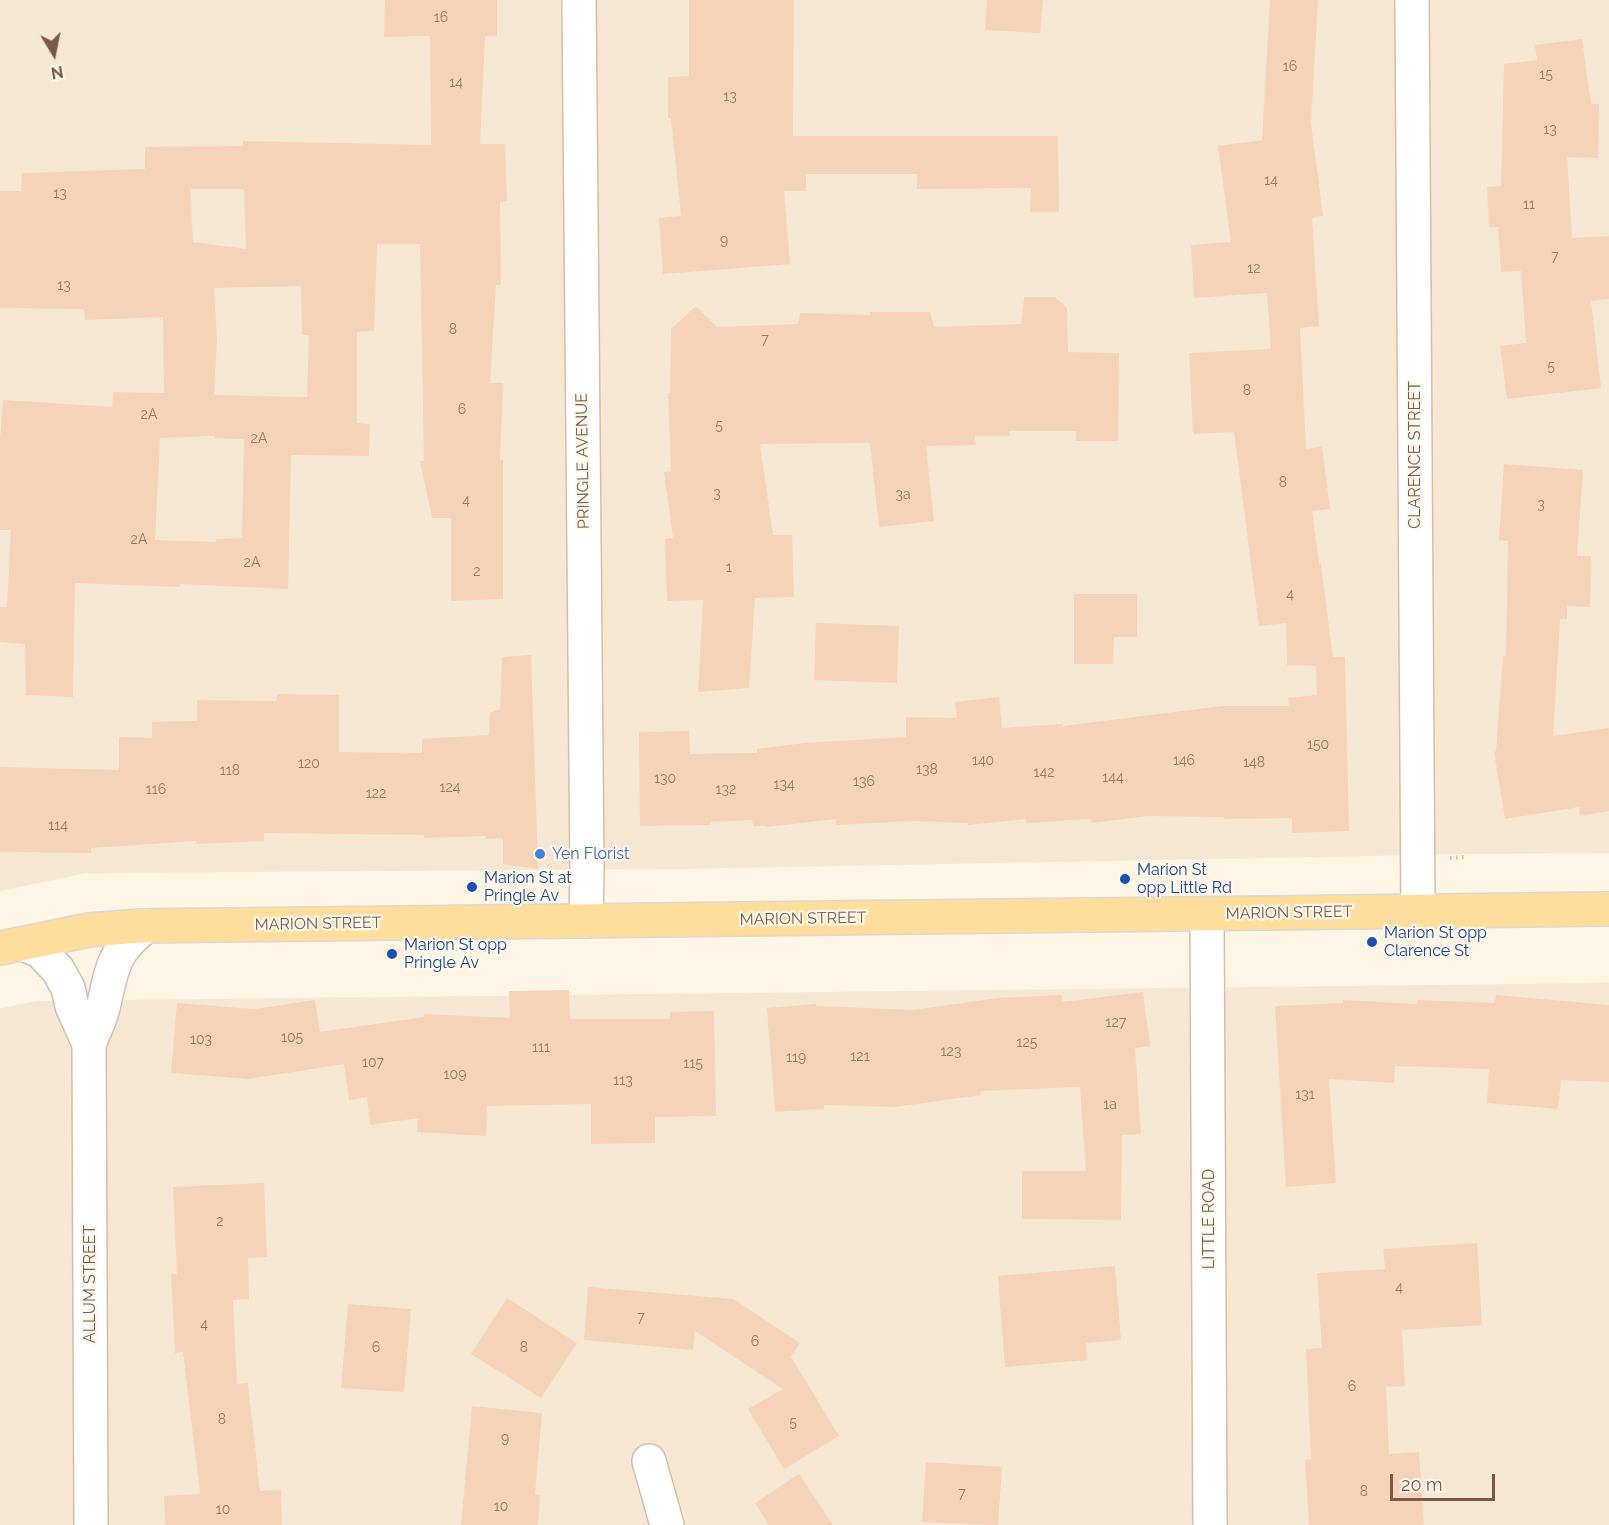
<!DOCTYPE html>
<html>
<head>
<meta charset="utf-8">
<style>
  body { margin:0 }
  #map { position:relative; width:1609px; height:1525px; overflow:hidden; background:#fef5e4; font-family:Raleway,sans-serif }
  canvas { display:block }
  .north { position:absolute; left:24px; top:24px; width:60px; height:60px; -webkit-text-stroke:4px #fff8ec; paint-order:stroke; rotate:170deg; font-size:16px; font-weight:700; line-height:24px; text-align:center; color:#785a47 }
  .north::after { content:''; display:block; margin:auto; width:21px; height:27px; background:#785a47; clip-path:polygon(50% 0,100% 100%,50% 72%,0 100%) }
  .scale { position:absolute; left:1390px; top:1474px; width:105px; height:27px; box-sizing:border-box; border:3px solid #785a47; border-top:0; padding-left:8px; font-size:18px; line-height:21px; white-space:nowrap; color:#785a47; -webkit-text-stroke:4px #fff8ec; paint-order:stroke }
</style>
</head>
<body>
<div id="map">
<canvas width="1609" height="1525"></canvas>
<div class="north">N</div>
<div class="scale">20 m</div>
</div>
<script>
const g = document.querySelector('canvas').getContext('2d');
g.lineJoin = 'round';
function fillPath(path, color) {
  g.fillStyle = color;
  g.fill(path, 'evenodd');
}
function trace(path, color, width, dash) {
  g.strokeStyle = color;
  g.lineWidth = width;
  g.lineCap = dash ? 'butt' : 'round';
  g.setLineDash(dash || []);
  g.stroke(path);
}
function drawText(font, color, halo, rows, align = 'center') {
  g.font = font + ' Raleway,sans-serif';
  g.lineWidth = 4.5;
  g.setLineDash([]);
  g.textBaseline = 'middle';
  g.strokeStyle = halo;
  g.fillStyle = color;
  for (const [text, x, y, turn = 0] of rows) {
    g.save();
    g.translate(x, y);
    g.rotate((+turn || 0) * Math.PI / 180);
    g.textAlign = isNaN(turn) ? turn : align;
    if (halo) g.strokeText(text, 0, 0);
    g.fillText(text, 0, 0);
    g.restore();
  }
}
const residential = new Path2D(`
  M 0,0 L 1609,0 L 1609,853 L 1473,854 L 682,869 L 87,873 L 0,891 Z
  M 1609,983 L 1609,1525 L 0,1525 L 0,1008 L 37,1001 Z`);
const building = new Path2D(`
  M 385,0 L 497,0 L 497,36 L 485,36 L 480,144 L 505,144 L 507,201 L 500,202 L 501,285 L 496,285 L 490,383 L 503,383 L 500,460 L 503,460 L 503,599 L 451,601 L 451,518 L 432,518 L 420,461 L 424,461 L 420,244 L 377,244 L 374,331 L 357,332 L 357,423 L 370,424 L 369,456 L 291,455 L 288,589 L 180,584 L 180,587 L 75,583 L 73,697 L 26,695 L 25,644 L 0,642 L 0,607 L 7,607 L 11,530 L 0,530 L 0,443 L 3,400 L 112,407 L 113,392 L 164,393 L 163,317 L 85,320 L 84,309 L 0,308 L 0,191 L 21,191 L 22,173 L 145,169 L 145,147 L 243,146 L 243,141 L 431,145 L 430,36 L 384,37 ZM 190,189 L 244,189 L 246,249 L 193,242 ZM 301,286 L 302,335 L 309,335 L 307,397 L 214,395 L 217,339 L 214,288 ZM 215,436 L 215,438 L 244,439 L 242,538 L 216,539 L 216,542 L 155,540 L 160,438 Z
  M 689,0 L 794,0 L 793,136 L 1058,136 L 1059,212 L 1030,212 L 1031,188 L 917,189 L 917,174 L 806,174 L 806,191 L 784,191 L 790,264 L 663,274 L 659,218 L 681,216 L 671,118 L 668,118 L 668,77 L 689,76 Z
  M 987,0 L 1043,0 L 1040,33 L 985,30 Z
  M 1270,0 L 1318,0 L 1311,122 L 1323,216 L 1312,218 L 1319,326 L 1300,328 L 1306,449 L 1322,447 L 1330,509 L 1312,511 L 1319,564 L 1321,564 L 1333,657 L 1345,657 L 1349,831 L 1292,833 L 1292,818 L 1224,819 L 1224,817 L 1148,816 L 1092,823 L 1091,819 L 1026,823 L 1026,819 L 968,825 L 968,823 L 912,821 L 836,825 L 836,819 L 766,827 L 766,826 L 753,826 L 752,820 L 710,822 L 710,825 L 640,826 L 639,732 L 689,731 L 690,754 L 757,753 L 757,749 L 805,743 L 906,737 L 906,717 L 957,718 L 955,702 L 999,697 L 1002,728 L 1062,724 L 1063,726 L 1222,706 L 1289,706 L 1288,698 L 1317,695 L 1316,666 L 1287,665 L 1286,623 L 1259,626 L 1234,432 L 1193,434 L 1189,353 L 1271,349 L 1267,293 L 1194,298 L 1191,245 L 1231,242 L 1218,146 L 1262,140 Z
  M 1582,39 L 1591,104 L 1599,104 L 1598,158 L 1567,157 L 1572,238 L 1609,236 L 1609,299 L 1591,301 L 1601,388 L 1507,399 L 1500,346 L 1526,343 L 1521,271 L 1501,272 L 1498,227 L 1489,227 L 1487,187 L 1501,186 L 1504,64 L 1537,60 L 1535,45 Z
  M 1024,297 L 1055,297 L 1067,308 L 1068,352 L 1119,353 L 1118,441 L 1076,441 L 1076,431 L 1009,431 L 1010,436 L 975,436 L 976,445 L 926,446 L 934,521 L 879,527 L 870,443 L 760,444 L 773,535 L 792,535 L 794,597 L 755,598 L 749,688 L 698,692 L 703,600 L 667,601 L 665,539 L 673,538 L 664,472 L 671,471 L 668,393 L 670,393 L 671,329 L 696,306 L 717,327 L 798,324 L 800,313 L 870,315 L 870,312 L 930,312 L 934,327 L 1021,324 Z
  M 1504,464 L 1583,470 L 1577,556 L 1591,556 L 1590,607 L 1567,606 L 1567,619 L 1560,619 L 1553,736 L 1609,728 L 1609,811 L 1580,816 L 1579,807 L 1505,819 L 1494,752 L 1496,751 L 1503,656 L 1506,656 L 1508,541 L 1499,540 Z
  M 1074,594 L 1137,594 L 1137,637 L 1114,637 L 1113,664 L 1074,664 Z
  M 816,623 L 899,626 L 897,683 L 814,680 Z
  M 531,655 L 538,869 L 503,864 L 503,838 L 486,839 L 486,836 L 424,838 L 424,835 L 264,833 L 264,841 L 196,844 L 196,841 L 91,848 L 91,853 L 0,852 L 0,767 L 119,770 L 119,737 L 152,738 L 152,722 L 197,721 L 197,700 L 277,701 L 277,694 L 339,695 L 339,752 L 422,753 L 422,739 L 489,735 L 490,713 L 500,709 L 502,657 Z
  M 569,990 L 570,1019 L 670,1019 L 670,1012 L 714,1011 L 716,1116 L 655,1117 L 655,1143 L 591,1144 L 591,1104 L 487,1106 L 486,1136 L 417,1132 L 418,1118 L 370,1125 L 367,1097 L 349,1100 L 344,1064 L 248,1079 L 171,1073 L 177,1003 L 255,1009 L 315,1000 L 320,1032 L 424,1017 L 424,1014 L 510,1018 L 509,991 Z
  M 1143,992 L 1150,1046 L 1135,1048 L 1141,1134 L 1122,1135 L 1121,1220 L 1022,1219 L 1022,1171 L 1086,1171 L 1080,1087 L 980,1091 L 981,1095 L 895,1107 L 824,1105 L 824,1109 L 775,1112 L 767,1008 L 816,1004 L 816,1006 L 913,1010 L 998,998 L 1062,995 L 1062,1002 Z
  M 1496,995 L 1609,1005 L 1609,1082 L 1561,1080 L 1558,1109 L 1487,1103 L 1489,1069 L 1395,1066 L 1394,1083 L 1329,1079 L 1336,1183 L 1286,1187 L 1275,1006 L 1343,1003 L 1343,1000 L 1416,1004 L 1417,1000 L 1495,1003 Z
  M 264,1183 L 267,1257 L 248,1258 L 249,1299 L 233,1300 L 237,1384 L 248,1383 L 260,1491 L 281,1490 L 282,1525 L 165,1525 L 164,1496 L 200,1494 L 183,1352 L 175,1353 L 171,1274 L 177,1274 L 173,1187 Z
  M 1477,1243 L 1482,1325 L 1402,1330 L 1405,1386 L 1386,1387 L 1389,1454 L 1419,1452 L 1424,1525 L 1309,1525 L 1305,1460 L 1311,1459 L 1306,1349 L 1322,1348 L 1317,1273 L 1385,1269 L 1383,1249 Z
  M 1115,1266 L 1121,1340 L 1086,1343 L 1087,1360 L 1005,1367 L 998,1276 Z
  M 588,1287 L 733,1299 L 800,1343 L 791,1357 L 839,1436 L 784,1469 L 748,1409 L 783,1389 L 695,1331 L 693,1350 L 584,1340 Z
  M 507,1298 L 577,1343 L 541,1398 L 471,1354 Z
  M 348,1304 L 411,1309 L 404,1392 L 341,1388 Z
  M 472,1406 L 542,1413 L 535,1494 L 540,1495 L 538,1525 L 461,1525 Z
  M 926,1462 L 1002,1467 L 998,1525 L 922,1522 Z
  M 799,1474 L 833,1525 L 769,1525 L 755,1503 Z`);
const path = new Path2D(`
  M 1450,858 L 1464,857`);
const minor = new Path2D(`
  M 579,0 L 587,870 L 586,921
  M 1412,0 L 1418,911
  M 1207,914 L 1210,1525
  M 23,944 L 40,951 L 58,970 L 68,988 L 72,1006 L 89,1044
  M 649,1461 L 667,1525
  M 91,1525 L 89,1044 C 94,1032 100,1020 103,1008 C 112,969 112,952 146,926`);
const major = new Path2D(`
  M 0,948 L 89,930 L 140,926 L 1609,909`);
const markers = [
  [540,854,6,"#3f7fe0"],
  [1125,879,6,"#1a4fb4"],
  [472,887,6,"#1a4fb4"],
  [1372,942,6,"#1a4fb4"],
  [392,954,6,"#1a4fb4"]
];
const numberNames = [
  ["16",441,18],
  ["16",1290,67],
  ["15",1546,75],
  ["14",456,83],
  ["13",730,97],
  ["13",1550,130],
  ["14",1271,181],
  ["13",60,194],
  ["11",1529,205],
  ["9",724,241],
  ["7",1555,257],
  ["12",1254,269],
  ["13",64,286],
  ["8",453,330],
  ["7",765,340],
  ["5",1551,367],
  ["8",1247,391],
  ["6",462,410],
  ["2A",149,415],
  ["5",719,426],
  ["2A",259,439],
  ["8",1283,483],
  ["3",717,494],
  ["3a",903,495],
  ["4",466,501],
  ["3",1541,505],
  ["2A",139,540],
  ["2A",252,563],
  ["1",729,568],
  ["2",477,572],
  ["4",1290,595],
  ["150",1318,745],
  ["140",983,761],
  ["146",1184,761],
  ["148",1254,763],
  ["120",309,764],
  ["138",927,770],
  ["118",230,771],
  ["142",1044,773],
  ["144",1113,778],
  ["130",665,779],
  ["136",864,782],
  ["134",784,785],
  ["124",450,788],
  ["116",156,790],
  ["132",726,790],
  ["122",376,794],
  ["114",58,826],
  ["127",1116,1023],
  ["105",292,1038],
  ["103",201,1040],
  ["125",1027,1043],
  ["111",541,1048],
  ["123",951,1052],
  ["121",860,1057],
  ["119",796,1058],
  ["107",373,1063],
  ["115",693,1064],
  ["109",455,1075],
  ["113",623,1081],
  ["131",1305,1095],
  ["1a",1110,1105],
  ["2",220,1222],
  ["4",1399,1288],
  ["7",641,1318],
  ["4",204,1325],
  ["6",755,1342],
  ["6",376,1348],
  ["8",524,1348],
  ["6",1352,1387],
  ["8",222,1420],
  ["5",793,1423],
  ["9",505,1439],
  ["8",1364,1492],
  ["7",962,1494],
  ["10",501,1507],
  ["10",223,1510]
];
const streetNames = [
  ["CLARENCE STREET",1415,455,-90],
  ["PRINGLE AVENUE",583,461,-91],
  ["MARION STREET",1289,913,-1],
  ["MARION STREET",803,919,-1],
  ["MARION STREET",318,924,-1],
  ["LITTLE ROAD",1209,1219,-90],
  ["ALLUM STREET",90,1284,-90]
];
const shopNames = [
  ["Yen Florist",552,854]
];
const transitNames = [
  ["Marion St",1137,870],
  ["opp Little Rd",1137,888],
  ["Marion St at",484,878],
  ["Pringle Av",484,896],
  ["Marion St opp",1384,933],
  ["Clarence St",1384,951],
  ["Marion St opp",404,945],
  ["Pringle Av",404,963]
];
fillPath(residential, '#f6e7d2');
fillPath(building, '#f5d3b9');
trace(minor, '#d2beac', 36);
trace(major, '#dfd7d3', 36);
trace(path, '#dab79c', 4, [1.5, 4.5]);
trace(minor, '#fff', 33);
trace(major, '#ffdd9a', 33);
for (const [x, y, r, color] of markers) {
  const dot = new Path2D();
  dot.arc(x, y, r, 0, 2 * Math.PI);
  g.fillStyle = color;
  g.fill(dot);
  trace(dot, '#fff8ec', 2);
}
drawText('14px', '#977864', null, numberNames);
drawText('16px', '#785a47', '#fff8ec', streetNames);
drawText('16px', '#366cbe', '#fff8ec', shopNames, 'left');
drawText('16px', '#164399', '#fff8ec', transitNames, 'left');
</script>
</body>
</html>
